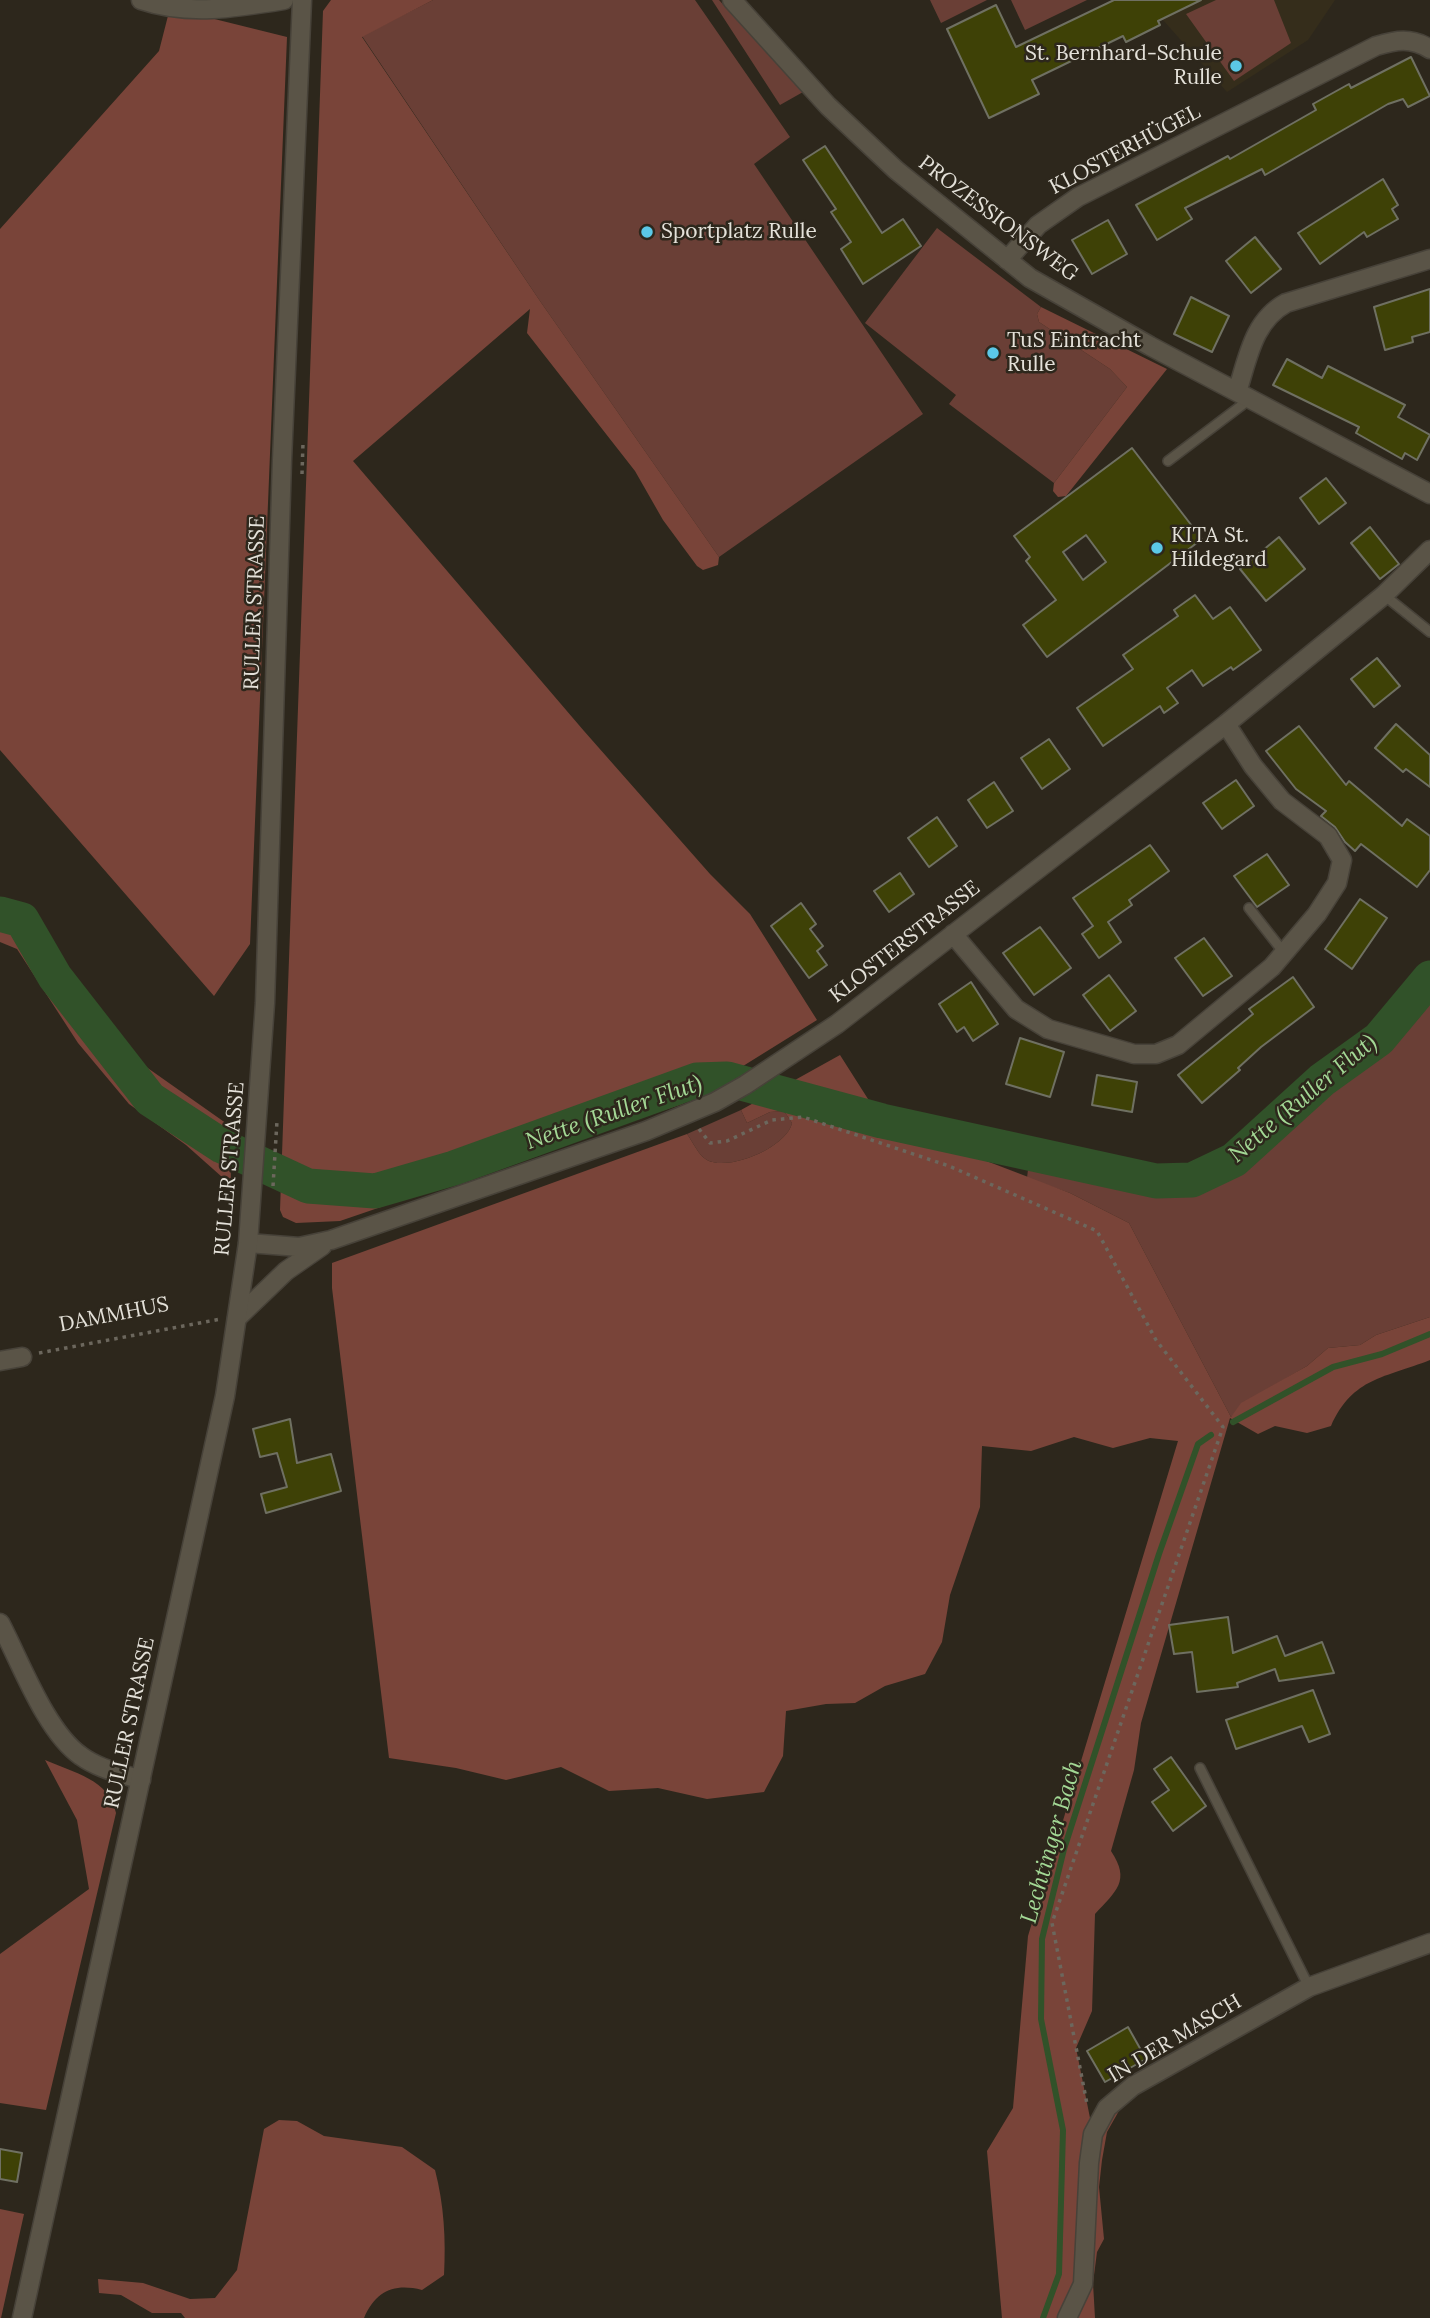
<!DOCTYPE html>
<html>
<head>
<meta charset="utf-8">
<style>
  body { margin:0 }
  canvas { display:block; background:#2d271c }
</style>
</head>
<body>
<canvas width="1430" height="2318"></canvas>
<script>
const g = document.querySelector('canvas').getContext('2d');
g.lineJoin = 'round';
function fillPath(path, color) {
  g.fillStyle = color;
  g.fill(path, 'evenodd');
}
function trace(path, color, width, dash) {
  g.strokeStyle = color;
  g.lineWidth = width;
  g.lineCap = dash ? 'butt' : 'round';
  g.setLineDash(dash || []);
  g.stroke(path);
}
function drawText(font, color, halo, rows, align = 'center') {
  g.font = font + ' Lora,serif';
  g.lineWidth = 5;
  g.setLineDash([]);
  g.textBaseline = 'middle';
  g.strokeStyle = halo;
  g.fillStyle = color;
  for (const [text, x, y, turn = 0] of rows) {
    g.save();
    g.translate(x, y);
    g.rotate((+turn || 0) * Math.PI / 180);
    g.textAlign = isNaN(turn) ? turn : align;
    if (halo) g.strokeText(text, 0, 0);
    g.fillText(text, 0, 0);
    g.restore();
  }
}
const built = new Path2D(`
  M 1153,0 L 1335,0 L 1308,40 L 1227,92 L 1163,20 Z`);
const green = new Path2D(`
  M 433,0 L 695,0 L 790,137 L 754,164 L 923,414 L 719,557 L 540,301 L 362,36 Z
  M 712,0 L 719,0 L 803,92 L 780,105 Z
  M 930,0 L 987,0 L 941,23 Z
  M 1011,0 L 1087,0 L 1025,30 Z
  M 1216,0 L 1274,0 L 1291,43 L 1234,81 L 1186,14 Z
  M 937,228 L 1041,307 L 1037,314 L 1039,322 L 1110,369 L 1127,387 L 1054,483 L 949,404 L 956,395 L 865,323 Z
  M 1430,1001 L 1430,1317 L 1376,1335 L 1360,1345 L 1328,1348 L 1307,1366 L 1259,1394 L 1231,1417 L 1129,1223 L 1070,1193 L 1027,1178 L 1030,1153 C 1093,1167 1180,1203 1236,1158 C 1267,1134 1291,1100 1324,1079 C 1361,1055 1408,1043 1430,1001 Z
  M 741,1110 L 747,1123 L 770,1112 L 784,1111 L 792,1123 C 787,1147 729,1172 707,1160 C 699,1156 693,1142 687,1134 Z`);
const forest = new Path2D(`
  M 331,0 L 433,0 L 362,37 L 540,301 L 719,557 L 718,565 L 703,570 L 697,566 L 663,520 L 635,471 L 527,333 L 530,309 L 353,461 L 584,731 L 710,874 L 750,914 L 817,1020 L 682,1104 L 340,1221 L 296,1223 L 283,1217 L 280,1210 L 323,11 Z
  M 170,8 L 287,37 L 250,944 L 214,996 L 0,750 L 0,229 L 159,51 Z
  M 1041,307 L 1167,369 L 1066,496 L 1058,497 L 1053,491 L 1054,483 L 1127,387 L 1110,369 L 1039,322 L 1037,314 Z
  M 0,914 L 22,920 L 84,998 L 115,1045 L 230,1126 L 231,1185 L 186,1145 L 129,1104 L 78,1043 L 17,949 L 0,942 Z
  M 840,1055 L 882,1121 L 1070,1193 L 1129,1223 L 1231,1417 L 1241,1403 L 1307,1366 L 1328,1348 L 1360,1345 L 1376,1335 L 1430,1317 L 1430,1360 C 1385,1378 1353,1377 1331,1426 L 1307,1433 L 1275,1426 L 1258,1434 L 1230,1418 L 1141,1723 L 1134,1770 L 1111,1851 C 1131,1881 1116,1891 1095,1914 L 1092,2011 L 1076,2048 L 1093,2133 L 1133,2086 L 1107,2132 L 1102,2160 L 1099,2187 L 1104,2239 L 1097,2252 L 1093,2283 L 1095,2318 L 1002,2318 L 987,2151 L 1013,2108 L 1028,1936 L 1178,1441 L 1150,1438 L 1113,1448 L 1074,1437 L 1031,1451 L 982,1446 L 980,1507 L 950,1595 L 942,1642 L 925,1674 L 885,1686 L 855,1703 L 826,1704 L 786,1711 L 783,1756 L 764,1792 L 707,1799 L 658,1788 L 609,1791 L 561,1767 L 506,1780 L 456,1768 L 389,1758 L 332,1288 L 332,1263 L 687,1134 C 693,1142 699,1156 707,1160 C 729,1172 787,1147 792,1123 L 784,1111 L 770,1112 L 747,1123 L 741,1110 Z
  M 45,1760 C 74,1773 109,1779 116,1813 L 46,2110 L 0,2103 L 0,1954 L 89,1889 L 77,1820 Z
  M 279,2120 L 297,2121 L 324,2136 L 402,2147 L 435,2170 C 444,2205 446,2239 444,2275 L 422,2290 C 394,2283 376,2291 364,2318 L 185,2318 L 181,2313 L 152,2313 L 121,2295 L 99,2293 L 98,2279 L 143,2283 L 190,2299 L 215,2298 L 237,2270 L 264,2129 Z
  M 0,2209 L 24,2214 L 1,2318 L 0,2318 Z`);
const stream = new Path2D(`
  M 1233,1422 L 1333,1367 L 1382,1354 L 1430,1334
  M 1043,2318 L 1059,2274 L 1063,2130 L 1041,2019 L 1042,1939 L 1064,1849 L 1159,1554 L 1198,1444 L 1211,1435`);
const river = new Path2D(`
  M 0,914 L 22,920 L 55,977 L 150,1099 L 222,1146 L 308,1186 L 375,1191 L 454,1168 L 697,1080 L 727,1079 L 882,1121 L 1156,1181 L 1192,1180 L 1234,1160 L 1322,1080 L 1379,1039 L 1430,978`);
const building = new Path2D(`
  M 1114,0 L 1201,0 L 1158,21 L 1160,25 L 1126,42 L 1123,36 L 1032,80 L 1039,94 L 989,118 L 947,29 L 996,5 L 1016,47 Z
  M 1411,57 L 1430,96 L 1408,107 L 1403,99 L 1388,104 L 1265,175 L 1262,169 L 1185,208 L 1192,219 L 1157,240 L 1136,205 L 1228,156 L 1230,159 L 1316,110 L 1313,104 L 1349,84 L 1351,88 Z
  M 825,146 L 882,233 L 903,219 L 921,246 L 863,284 L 841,249 L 851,242 L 831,212 L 836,209 L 803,160 Z
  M 1383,179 L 1398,205 L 1392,209 L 1398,219 L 1367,237 L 1364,232 L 1320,264 L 1298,233 Z
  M 1108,220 L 1127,254 L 1092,274 L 1072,240 Z
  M 1255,237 L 1281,269 L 1251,293 L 1226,261 Z
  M 1430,289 L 1430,332 L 1412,337 L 1413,342 L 1385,350 L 1374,307 Z
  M 1191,297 L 1229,316 L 1212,352 L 1174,334 Z
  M 1287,359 L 1322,378 L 1328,366 L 1405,405 L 1398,417 L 1430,435 L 1417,460 L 1405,453 L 1402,459 L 1356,433 L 1359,427 L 1273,385 Z
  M 1132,448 L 1202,539 L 1047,657 L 1023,625 L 1056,600 L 1026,561 L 1030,557 L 1014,536 ZM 1086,535 L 1106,562 L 1083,580 L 1063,552 Z
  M 1326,478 L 1346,503 L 1319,524 L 1300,498 Z
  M 1370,527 L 1399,564 L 1380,579 L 1351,543 Z
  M 1279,537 L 1305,569 L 1266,601 L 1240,569 Z
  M 1195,595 L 1213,619 L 1230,607 L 1261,650 L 1233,670 L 1231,667 L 1203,686 L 1192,670 L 1167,688 L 1178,703 L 1164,713 L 1160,706 L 1103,746 L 1077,708 L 1133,669 L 1123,655 L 1178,616 L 1174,610 Z
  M 1377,658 L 1400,686 L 1374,707 L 1351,679 Z
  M 1396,724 L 1430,755 L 1430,787 L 1406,769 L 1403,772 L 1375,748 Z
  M 1299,726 L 1346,785 L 1349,781 L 1402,826 L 1407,819 L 1430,836 L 1430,870 L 1417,887 L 1361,844 L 1355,851 L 1345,842 L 1335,827 L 1321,816 L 1326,811 L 1296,789 L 1266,751 Z
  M 1049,739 L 1070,769 L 1042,789 L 1021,758 Z
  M 1236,780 L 1254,806 L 1222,829 L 1203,803 Z
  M 994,782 L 1013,811 L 987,828 L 968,800 Z
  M 937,817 L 957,846 L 929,867 L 908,838 Z
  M 1150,845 L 1169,871 L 1129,900 L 1132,905 L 1108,922 L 1121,942 L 1099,958 L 1082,934 L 1093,926 L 1073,898 Z
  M 1267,854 L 1289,885 L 1257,907 L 1234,876 Z
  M 900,873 L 914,894 L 889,912 L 874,891 Z
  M 1360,899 L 1387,918 L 1352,969 L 1325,949 Z
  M 801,903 L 816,924 L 810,929 L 823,946 L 817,951 L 827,965 L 809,978 L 771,926 Z
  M 1040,927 L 1071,968 L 1034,995 L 1003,953 Z
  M 1204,938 L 1232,976 L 1203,996 L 1175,958 Z
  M 1109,975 L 1136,1011 L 1110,1031 L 1083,995 Z
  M 1293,977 L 1314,1007 L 1261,1047 L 1238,1068 L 1240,1070 L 1202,1103 L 1178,1075 L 1253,1014 L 1249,1009 Z
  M 971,982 L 998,1024 L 973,1041 L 964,1027 L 957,1032 L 939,1004 Z
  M 1020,1038 L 1064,1052 L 1050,1097 L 1006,1084 Z
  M 1097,1075 L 1137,1082 L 1132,1112 L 1092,1105 Z
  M 290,1419 L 297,1463 L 331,1454 L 341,1491 L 266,1513 L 261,1494 L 287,1487 L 277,1453 L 260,1457 L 253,1429 Z
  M 1228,1617 L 1233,1653 L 1277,1636 L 1285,1656 L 1322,1642 L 1334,1673 L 1279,1681 L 1275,1669 L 1237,1683 L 1238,1687 L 1197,1692 L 1192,1652 L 1174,1654 L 1169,1625 Z
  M 1313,1690 L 1330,1734 L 1309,1742 L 1302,1726 L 1236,1749 L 1226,1720 Z
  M 1171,1757 L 1206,1806 L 1173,1831 L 1152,1802 L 1169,1790 L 1154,1769 Z
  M 1128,2027 L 1146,2059 L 1105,2082 L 1087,2051 Z
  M 0,2149 L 22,2153 L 17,2182 L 0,2179 Z`);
const path = new Path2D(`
  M 302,474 L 303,443
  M 699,1129 L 710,1143 L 727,1141 L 772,1120 L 803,1117 L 949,1166 L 1097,1231 L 1156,1340 L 1223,1427 L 1052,1923 L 1087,2104
  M 273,1186 L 277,1121
  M 39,1353 L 221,1319`);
const service = new Path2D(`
  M 1168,461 L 1250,399
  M 1384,595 L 1430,632
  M 1249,908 L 1285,954
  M 1200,1768 L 1309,1987`);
const minor = new Path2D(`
  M 141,0 C 188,16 236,8 284,0
  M 732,0 L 828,106 L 896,170 L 1030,278 L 1150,346 L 1430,494
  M 1007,260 L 1038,225 L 1078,197 L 1376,46 C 1396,40 1411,37 1430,49
  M 1237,392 C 1248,358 1253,321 1286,303 L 1430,259
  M 953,934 L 1016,1009 L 1048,1029 L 1134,1054 L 1156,1054 L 1178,1045 L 1272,967 L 1317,914 L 1337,883 L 1342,860 L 1328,836 L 1282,801 L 1253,766 L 1226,724
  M 248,1243 L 299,1247 L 331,1240 L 646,1131 L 715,1102 L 745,1085 L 837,1024 L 1226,724 L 1384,595 L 1430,550
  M 237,1318 L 286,1271 L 322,1246
  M 0,1361 L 22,1357
  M 0,1623 C 20,1661 46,1732 81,1756 C 99,1769 120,1773 141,1780
  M 1067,2318 L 1083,2284 L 1089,2163 L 1093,2134 L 1107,2108 L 1133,2086 L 1309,1987 L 1430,1943`);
const secondary = new Path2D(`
  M 22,2318 L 225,1396 L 248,1243 L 265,1003 L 282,460 L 302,0`);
const markers = [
  [1236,66,7,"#5bc8e7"],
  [647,232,7,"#5bc8e7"],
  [993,353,7,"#5bc8e7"],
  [1157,548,7,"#5bc8e7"]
];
const poiNames = [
  ["St. Bernhard-Schule",1222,54,"right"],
  ["Rulle",1222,78,"right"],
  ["Sportplatz Rulle",661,232],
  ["TuS Eintracht",1007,341],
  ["Rulle",1007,365],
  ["KITA St.",1171,536],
  ["Hildegard",1171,560]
];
const streetNames = [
  ["KLOSTERHÜGEL",1125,150,-28],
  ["PROZESSIONSWEG",998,219,37],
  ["RULLER STRASSE",255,603,-88],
  ["KLOSTERSTRASSE",905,942,-38],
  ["RULLER STRASSE",230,1169,-85],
  ["DAMMHUS",114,1315,-11],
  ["RULLER STRASSE",130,1723,-78],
  ["IN DER MASCH",1175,2039,-31]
];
const waterNames = [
  ["Nette (Ruller Flut)",1303,1099,-40],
  ["Nette (Ruller Flut)",614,1113,-19],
  ["Lechtinger Bach",1052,1842,-74]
];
fillPath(built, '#352d1b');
fillPath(green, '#6a3f36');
fillPath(forest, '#794439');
trace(stream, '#315229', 6);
trace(river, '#315229', 35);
fillPath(building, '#3e4106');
trace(building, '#6f7062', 2);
trace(service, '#474239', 12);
trace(minor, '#474239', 21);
trace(secondary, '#474239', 21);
trace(path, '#6c675d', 3.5, [3.5, 5]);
trace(service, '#5a5447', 9);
trace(minor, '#5a5447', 18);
trace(secondary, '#5a5447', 18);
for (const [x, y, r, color] of markers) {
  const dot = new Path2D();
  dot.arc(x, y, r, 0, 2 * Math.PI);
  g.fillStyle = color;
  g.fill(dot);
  trace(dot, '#2d271c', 2.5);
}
drawText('21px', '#e4e1d9', '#2d271c', poiNames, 'left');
drawText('21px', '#e4e1d9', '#2d271c', streetNames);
drawText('italic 23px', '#a3d895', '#2d271c', waterNames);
</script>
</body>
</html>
